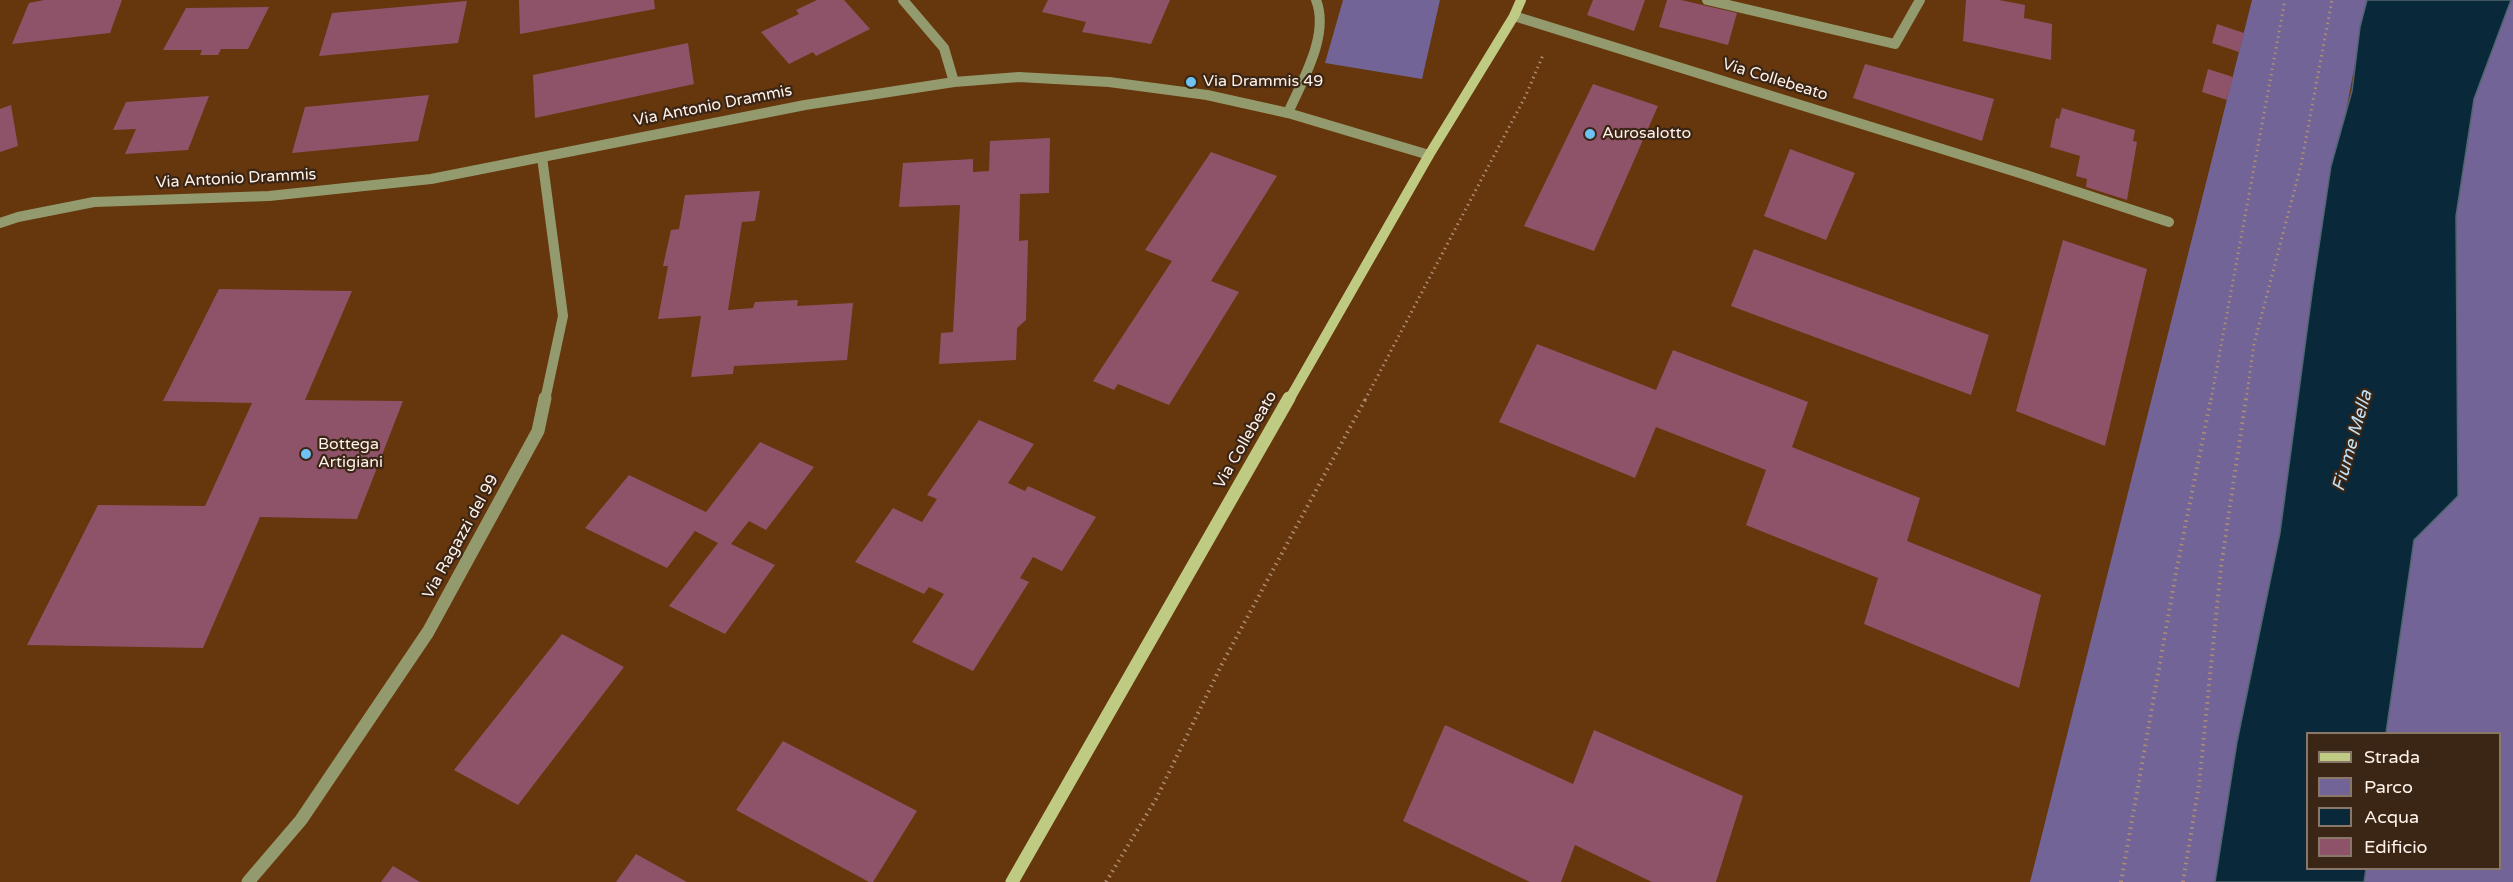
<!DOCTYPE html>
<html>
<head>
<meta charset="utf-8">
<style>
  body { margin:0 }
  #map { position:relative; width:2513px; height:882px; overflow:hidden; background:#66360c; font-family:"Varela Round",sans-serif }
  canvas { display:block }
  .legend { position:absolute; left:2306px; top:732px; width:195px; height:138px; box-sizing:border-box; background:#3b2515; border:2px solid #89776a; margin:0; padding:8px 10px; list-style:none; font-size:18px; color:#fef2ea }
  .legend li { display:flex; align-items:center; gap:12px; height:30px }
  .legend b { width:30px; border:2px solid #89776a }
</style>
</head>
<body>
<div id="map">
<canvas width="2513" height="882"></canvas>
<ul class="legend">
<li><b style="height:8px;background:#bfcb82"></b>Strada</li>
<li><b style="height:16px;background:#726496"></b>Parco</li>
<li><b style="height:16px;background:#09293b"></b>Acqua</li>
<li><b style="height:16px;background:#8e5369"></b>Edificio</li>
</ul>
</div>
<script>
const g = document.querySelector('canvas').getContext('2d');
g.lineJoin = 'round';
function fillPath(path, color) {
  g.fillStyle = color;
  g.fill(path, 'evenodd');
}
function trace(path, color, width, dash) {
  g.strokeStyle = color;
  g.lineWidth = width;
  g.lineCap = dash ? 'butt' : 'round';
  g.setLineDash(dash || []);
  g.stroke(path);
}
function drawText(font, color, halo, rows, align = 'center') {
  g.font = font + ' "Varela Round",sans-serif';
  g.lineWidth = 4.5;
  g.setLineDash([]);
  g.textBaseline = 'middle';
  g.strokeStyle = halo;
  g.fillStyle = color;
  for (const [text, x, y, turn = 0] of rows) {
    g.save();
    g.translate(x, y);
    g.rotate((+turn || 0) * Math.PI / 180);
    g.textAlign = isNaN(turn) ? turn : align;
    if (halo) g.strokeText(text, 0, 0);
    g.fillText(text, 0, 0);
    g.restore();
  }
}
const green = new Path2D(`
  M 1343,0 L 1440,0 L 1422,79 L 1325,63 Z
  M 2252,0 L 2367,0 L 2313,286 L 2280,533 L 2237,742 L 2215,882 L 2030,882 Z
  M 2511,0 L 2513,0 L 2513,882 L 2364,882 L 2366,869 L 2500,868 L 2500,734 L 2386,733 L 2414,540 L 2458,496 L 2456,216 L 2474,99 Z`);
const water = new Path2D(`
  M 2367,0 L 2511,0 L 2474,99 L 2456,216 L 2458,496 L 2414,540 L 2386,733 L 2308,734 L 2308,868 L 2366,869 L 2364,882 L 2215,882 L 2237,742 L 2280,533 L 2313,286 L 2331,166 L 2352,91 L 2360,27 Z`);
const building = new Path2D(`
  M 44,0 L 122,0 L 110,33 L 12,44 L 29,3 Z
  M 519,0 L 654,0 L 655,9 L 520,34 Z
  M 817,0 L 844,0 L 870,29 L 816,56 L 813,52 L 789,64 L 761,32 L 799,14 L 796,10 Z
  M 1048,0 L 1170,0 L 1151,44 L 1082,32 L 1086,22 L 1042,12 Z
  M 1593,0 L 1645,0 L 1634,31 L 1587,15 Z
  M 1667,0 L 1681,0 L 1737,13 L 1728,45 L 1659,27 Z
  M 1966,0 L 1999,0 L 2025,5 L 2024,18 L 2052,24 L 2051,60 L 1963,41 Z
  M 467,1 L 458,43 L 319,56 L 332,13 Z
  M 269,7 L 248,49 L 221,49 L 218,55 L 200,55 L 202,50 L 163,50 L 186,8 Z
  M 2217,24 L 2244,33 L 2239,52 L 2212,43 Z
  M 688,43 L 694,84 L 535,118 L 533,75 Z
  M 1865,64 L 1994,99 L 1982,141 L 1853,98 Z
  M 2208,69 L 2233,77 L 2227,100 L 2202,92 Z
  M 1593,84 L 1658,106 L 1594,251 L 1524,226 Z
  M 429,95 L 418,141 L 292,153 L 305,107 Z
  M 209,96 L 188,150 L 125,154 L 136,129 L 113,130 L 126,102 Z
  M 11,105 L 18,146 L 0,152 L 0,109 Z
  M 2062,108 L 2135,130 L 2133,141 L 2137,142 L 2127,200 L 2086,187 L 2087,179 L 2076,176 L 2080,156 L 2050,147 L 2056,118 L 2059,119 Z
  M 1050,138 L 1049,193 L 1020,194 L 1019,241 L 1028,240 L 1026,320 L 1017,328 L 1016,360 L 939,364 L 941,333 L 953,332 L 960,205 L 899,207 L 903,163 L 973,159 L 973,172 L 989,171 L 990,141 Z
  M 1790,149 L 1855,173 L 1826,240 L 1764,216 Z
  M 1211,152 L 1277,176 L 1211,281 L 1239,292 L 1169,405 L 1118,384 L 1114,390 L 1093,381 L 1172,261 L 1145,250 Z
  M 760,191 L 755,221 L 742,222 L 728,310 L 753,308 L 755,302 L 798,300 L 797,306 L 853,303 L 847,360 L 734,366 L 733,374 L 691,377 L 701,316 L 658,319 L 668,266 L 663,266 L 671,230 L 679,229 L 685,195 Z
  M 2063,240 L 2147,269 L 2105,446 L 2016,411 Z
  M 1754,249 L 1989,335 L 1971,395 L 1731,306 Z
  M 219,289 L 352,291 L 305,400 L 403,401 L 357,519 L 260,517 L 203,648 L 27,645 L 98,505 L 205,506 L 252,403 L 163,401 Z
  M 1537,344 L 1656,390 L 1673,350 L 1808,402 L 1792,447 L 1920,498 L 1907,541 L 2041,595 L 2019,688 L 1864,624 L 1878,578 L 1746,525 L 1766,470 L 1656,427 L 1635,478 L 1499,422 Z
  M 979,420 L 1034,444 L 1008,483 L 1025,491 L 1028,486 L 1096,517 L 1062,571 L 1033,557 L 1020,578 L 1029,582 L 973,671 L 912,642 L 944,594 L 929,587 L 924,594 L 855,562 L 893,508 L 922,522 L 937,499 L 927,495 Z
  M 760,442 L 814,467 L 766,530 L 749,521 L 731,544 L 775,565 L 725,634 L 669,606 L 718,543 L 695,531 L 667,568 L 585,528 L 629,475 L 706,512 Z
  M 562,634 L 624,667 L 518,805 L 454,770 Z
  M 1445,725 L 1573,784 L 1594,730 L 1743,796 L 1716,882 L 1652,882 L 1575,845 L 1561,882 L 1530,882 L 1403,821 Z
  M 783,741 L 917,811 L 873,882 L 869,882 L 736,810 Z
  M 636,854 L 687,882 L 616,882 Z
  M 393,866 L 420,882 L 381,882 Z`);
const pathFar1 = new Path2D(`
  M 1365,400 L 1526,95 L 1543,55
  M 2211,400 L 2285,0
  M 2246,400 L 2254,344 L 2301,165 L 2332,0`);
const path = new Path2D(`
  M 1106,882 L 1156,799 L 1222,664 L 1366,398
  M 2121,882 L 2177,567 L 2211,398
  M 2183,882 L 2199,785 L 2221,567 L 2246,398`);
const lane = new Path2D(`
  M 1288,113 C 1302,81 1330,35 1316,0
  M 2026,175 L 2169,222`);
const streetFar1 = new Path2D(`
  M 903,0 L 944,48 L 954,82
  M 1707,0 L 1895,44 L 1920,0
  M 1514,16 L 2026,175
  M 542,157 L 563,316 L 545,400
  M 0,223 L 18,217 L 94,202 L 269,196 L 431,179 L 805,105 L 954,82 L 1019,77 L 1109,82 L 1207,95 L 1288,113 L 1429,155`);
const street = new Path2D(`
  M 248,882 L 301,820 L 428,632 L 538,431 L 545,398`);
const secondaryFar1 = new Path2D(`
  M 1289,400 L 1429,155 L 1514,16 L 1521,0`);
const secondary = new Path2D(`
  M 1012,882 L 1289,398`);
const markers = [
  [1191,82,6,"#6fc2f4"],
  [1590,134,6,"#6fc2f4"],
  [306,454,6,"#6fc2f4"]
];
const streetNames = [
  ["Via Collebeato",1775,80,17],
  ["Via Antonio Drammis",713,106,-11],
  ["Via Antonio Drammis",236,179,-3],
  ["Via Collebeato",1246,440,-60],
  ["Via Ragazzi del 99",461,537,-61]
];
const poiNames = [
  ["Via Drammis 49",1203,82],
  ["Aurosalotto",1602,134],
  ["Bottega",318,445],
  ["Artigiani",318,463]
];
const waterNames = [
  ["Fiume Mella",2353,441,-74]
];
fillPath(green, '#726496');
fillPath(water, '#09293b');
trace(water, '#526570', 1.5);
fillPath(building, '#8e5369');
trace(pathFar1, '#ad8e74', 3, [1.5, 4]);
trace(path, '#ad8e74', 4, [1.5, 4.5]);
trace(lane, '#939b6e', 10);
trace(streetFar1, '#939b6e', 10);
trace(street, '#939b6e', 13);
trace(secondaryFar1, '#bfcb82', 10);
trace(secondary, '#bfcb82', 13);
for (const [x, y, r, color] of markers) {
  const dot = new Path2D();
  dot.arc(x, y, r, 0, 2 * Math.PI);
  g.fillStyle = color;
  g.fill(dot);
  trace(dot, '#3b2515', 2);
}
drawText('16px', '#fef2ea', '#3b2515', streetNames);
drawText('16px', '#fef2ea', '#3b2515', poiNames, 'left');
drawText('italic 18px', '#c1e1f7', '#3b2515', waterNames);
</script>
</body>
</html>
